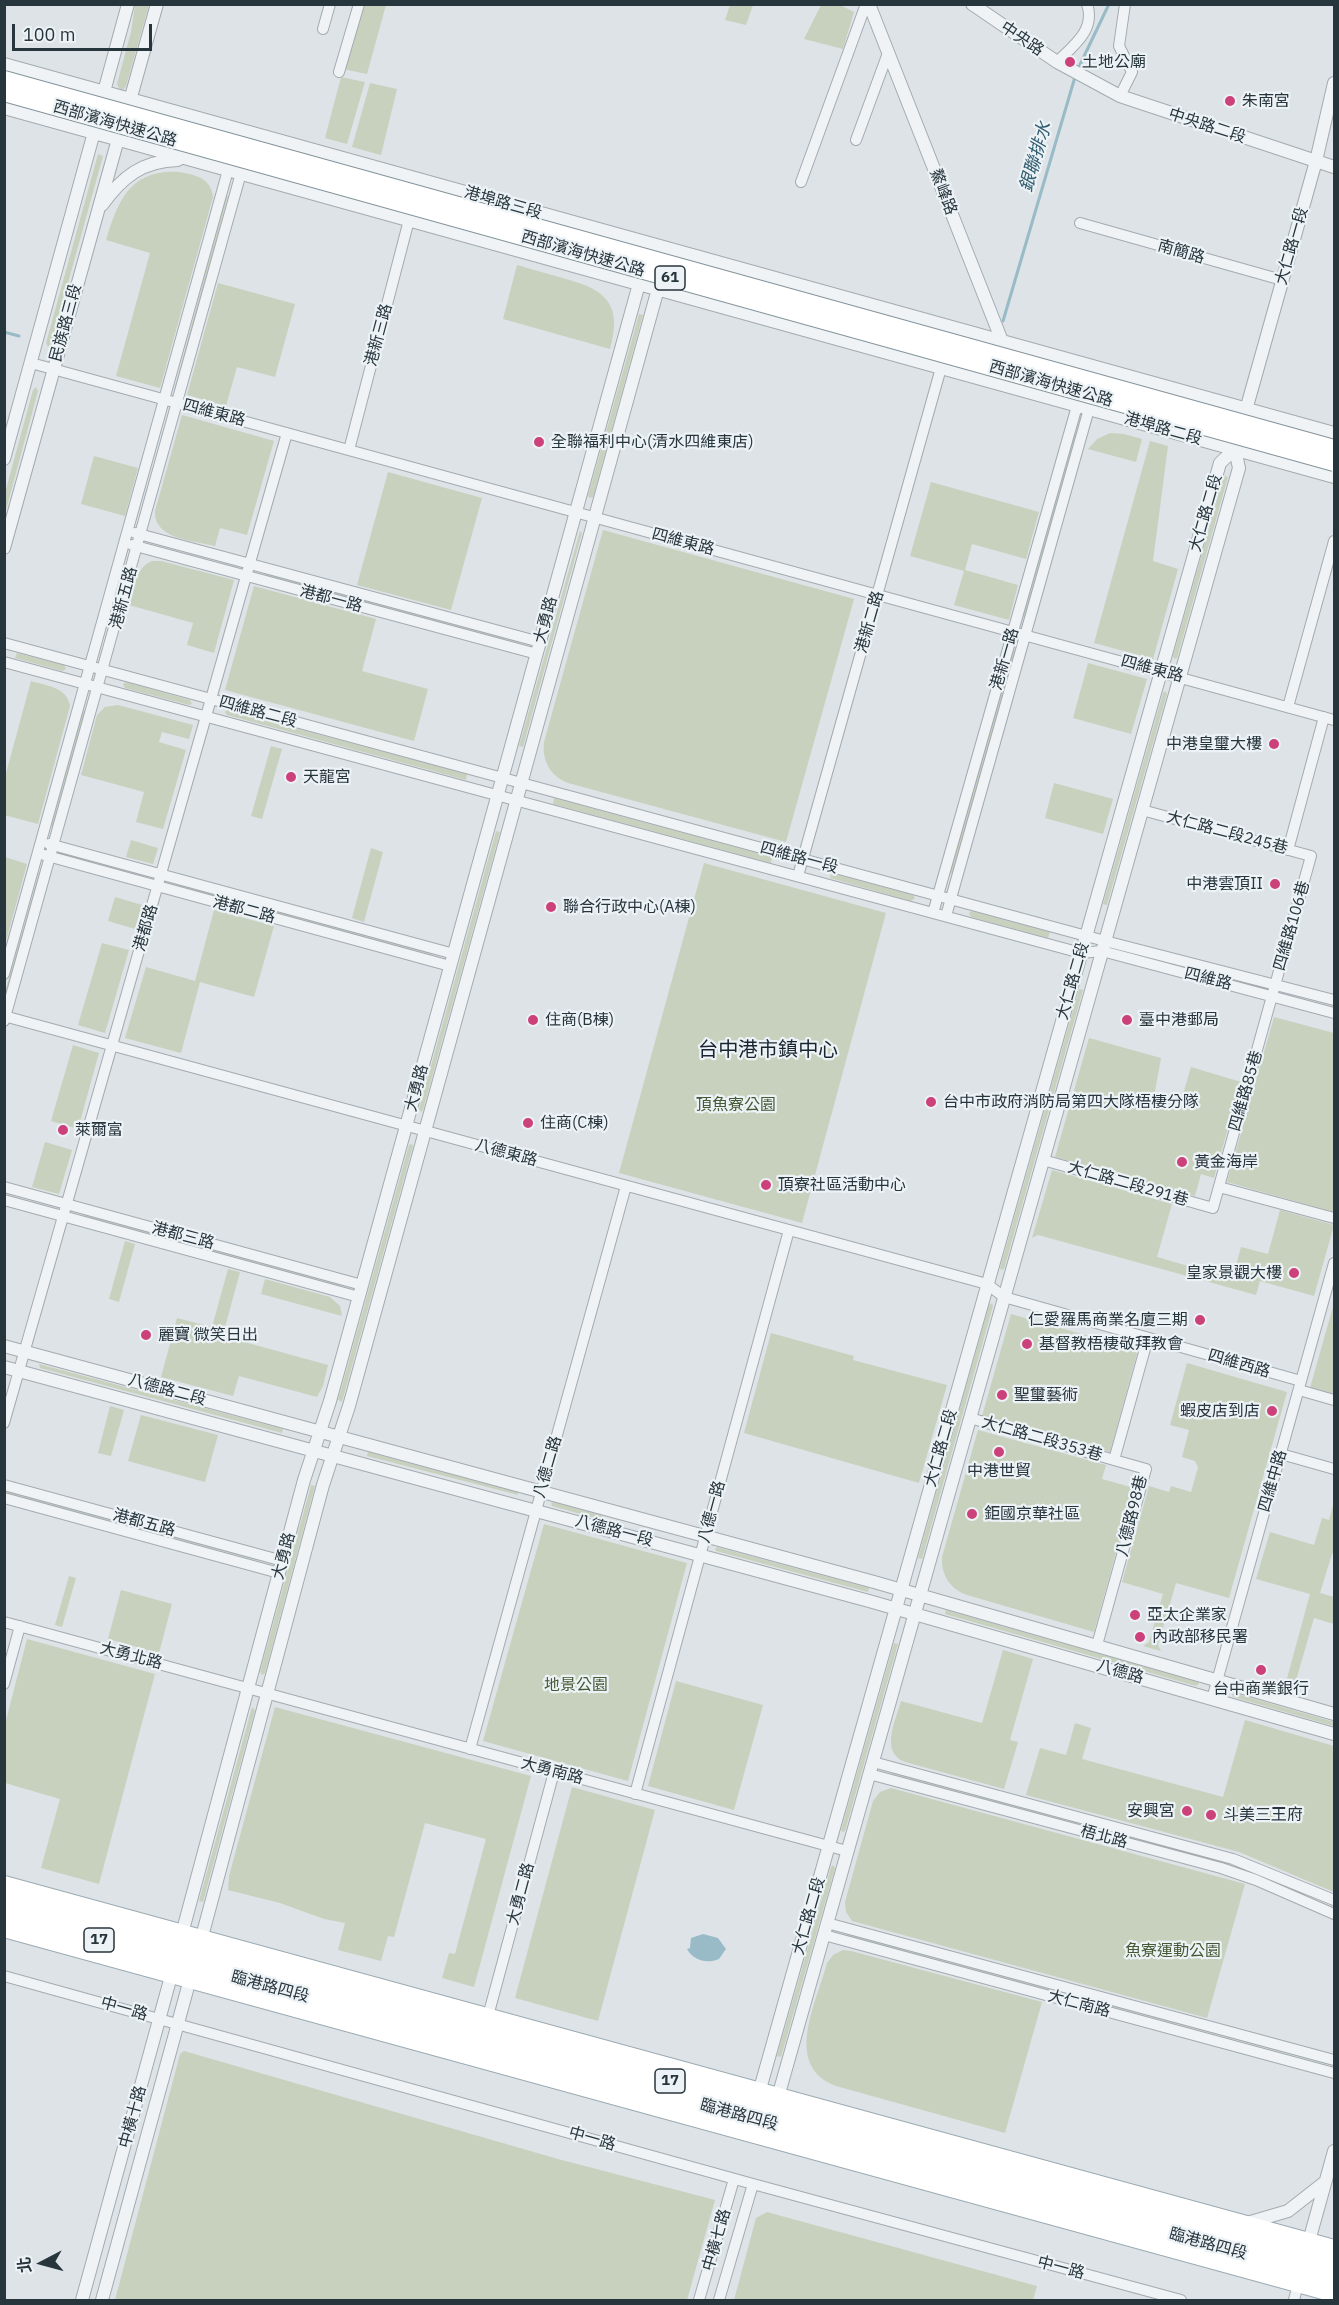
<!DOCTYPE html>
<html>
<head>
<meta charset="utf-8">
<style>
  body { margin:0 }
  #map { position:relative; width:1339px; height:2305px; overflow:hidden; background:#dde3e7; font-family:"IBM Plex Sans","Noto Sans TC",sans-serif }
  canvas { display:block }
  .frame { position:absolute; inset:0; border:6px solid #27353d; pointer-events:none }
  .north { position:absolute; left:12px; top:2233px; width:60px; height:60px; -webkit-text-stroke:4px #ecf2f5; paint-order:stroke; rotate:264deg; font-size:16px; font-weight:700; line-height:24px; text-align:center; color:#27353d }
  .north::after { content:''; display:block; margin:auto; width:21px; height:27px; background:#27353d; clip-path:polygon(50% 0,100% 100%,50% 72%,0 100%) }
  .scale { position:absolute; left:12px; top:24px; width:140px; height:27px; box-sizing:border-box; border:3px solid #27353d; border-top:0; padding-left:8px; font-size:18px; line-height:21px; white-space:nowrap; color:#27353d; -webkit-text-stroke:4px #ecf2f5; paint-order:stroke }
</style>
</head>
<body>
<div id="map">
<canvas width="1339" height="2305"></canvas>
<div class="frame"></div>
<div class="north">北</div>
<div class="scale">100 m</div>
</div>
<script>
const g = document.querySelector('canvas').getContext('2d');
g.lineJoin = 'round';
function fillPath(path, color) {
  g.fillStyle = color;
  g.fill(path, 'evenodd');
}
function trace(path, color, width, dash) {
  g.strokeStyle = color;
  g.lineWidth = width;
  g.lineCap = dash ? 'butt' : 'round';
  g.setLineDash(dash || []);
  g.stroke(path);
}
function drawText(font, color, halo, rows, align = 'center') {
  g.font = font + ' "IBM Plex Sans","Noto Sans TC",sans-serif';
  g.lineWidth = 4.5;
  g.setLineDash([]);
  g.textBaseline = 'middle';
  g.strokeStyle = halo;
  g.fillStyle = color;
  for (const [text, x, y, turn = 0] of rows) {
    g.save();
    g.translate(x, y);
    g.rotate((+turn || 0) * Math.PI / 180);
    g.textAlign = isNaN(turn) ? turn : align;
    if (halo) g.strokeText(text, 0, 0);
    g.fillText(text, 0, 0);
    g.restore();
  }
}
const green = new Path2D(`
  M 135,5 L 149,5 L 126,86 L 123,90 L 120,90 L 117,84 L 131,32 Z
  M 362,5 L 386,5 L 367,74 L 343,69 Z
  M 730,5 L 753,5 L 746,25 L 725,20 Z
  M 821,5 L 840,5 L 854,12 L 843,49 L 804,39 Z
  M 341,77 L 365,82 L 347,144 L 325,138 Z
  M 370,83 L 397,89 L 381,155 L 352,147 Z
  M 98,154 L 103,156 L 51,345 L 48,347 L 46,343 Z
  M 179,172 C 196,175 211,178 213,197 L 160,388 L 116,376 L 150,253 L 106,240 C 118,201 130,169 179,172 Z
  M 228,196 L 176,390 L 174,390 L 226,197 Z
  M 517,265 C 533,270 550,274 566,279 C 608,290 622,306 610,349 L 503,319 Z
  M 218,283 L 295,304 L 275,377 L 237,367 L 226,406 L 187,395 Z
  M 639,314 L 643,315 L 593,497 L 590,498 L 588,496 Z
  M 36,387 L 38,391 L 5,514 L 5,493 L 33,390 Z
  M 182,415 L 274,441 L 247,535 L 220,528 L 215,546 C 194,541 153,539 155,511 Z
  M 1076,433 L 1025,617 L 1023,617 L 1074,434 Z
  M 1110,433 L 1124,434 L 1142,439 L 1136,462 L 1088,449 L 1097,439 Z
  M 1150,441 L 1168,446 L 1153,561 L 1178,569 L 1153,659 L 1094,643 Z
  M 94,456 L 138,468 L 125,516 L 81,504 Z
  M 388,472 L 482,498 L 451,610 L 357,585 Z
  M 1224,476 L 1228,477 L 1177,658 L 1174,659 L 1173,656 Z
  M 931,482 L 1039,512 L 1026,559 L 972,544 L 965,570 L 1018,585 L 1009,620 L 954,605 L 964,571 L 910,556 Z
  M 603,530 L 854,599 L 786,842 L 568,783 C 550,776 542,761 544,742 Z
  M 580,531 L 582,533 L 523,747 L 519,746 Z
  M 152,561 L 161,561 L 234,580 L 214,653 L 187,645 L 193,623 L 129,605 C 134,589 135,568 152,561 Z
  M 266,573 L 519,642 L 519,643 L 265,576 Z
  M 254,586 L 376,619 L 362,671 L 428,689 L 414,741 L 225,690 Z
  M 1015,650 L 1015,652 L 952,874 L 950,872 L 1013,651 Z
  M 17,653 L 64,665 L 66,669 L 62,671 L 15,658 Z
  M 1088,663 L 1147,679 L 1131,734 L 1073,718 Z
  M 31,681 C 47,686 67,687 70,706 L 38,824 L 4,815 L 5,777 Z
  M 126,682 L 190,700 L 192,704 L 189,705 L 125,688 L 123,684 Z
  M 1165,691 L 1167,694 L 1107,905 L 1103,904 L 1163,693 Z
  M 118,705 L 193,725 L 189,739 L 162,732 L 159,742 L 186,750 L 163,829 L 136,822 L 144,792 L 81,775 L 97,715 L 105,707 Z
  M 83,710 L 85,712 L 53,826 L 51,827 Z
  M 227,710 L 467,774 L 466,780 L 227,715 L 225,712 Z
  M 271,746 L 282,749 L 262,819 L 251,816 Z
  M 1054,783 L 1113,799 L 1103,834 L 1045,818 Z
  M 554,798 L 772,857 L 771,863 L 553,804 Z
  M 496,831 L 500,832 L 423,1110 L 421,1112 L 419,1109 Z
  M 131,840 L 158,848 L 153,864 L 126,857 Z
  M 371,848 L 383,852 L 364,922 L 352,918 Z
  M 5,857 L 27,864 L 5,945 L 4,857 Z
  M 704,863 L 886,913 L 802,1223 L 619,1173 Z
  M 39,872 L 40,874 L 5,998 L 5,992 Z
  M 831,873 L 913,895 L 915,898 L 911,901 L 830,878 Z
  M 177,884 L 431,953 L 432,955 L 177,887 Z
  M 115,897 L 142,905 L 135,929 L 108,921 Z
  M 214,910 L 274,926 L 254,997 L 200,982 L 181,1053 L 125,1038 L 146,967 L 195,981 Z
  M 972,911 L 1050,932 L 1048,938 L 971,917 L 969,913 Z
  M 102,943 L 129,950 L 105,1033 L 78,1025 Z
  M 1079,989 L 1083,990 L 1004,1269 L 1001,1270 L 1000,1268 Z
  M 1274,1017 L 1334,1033 L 1334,1212 L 1227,1182 Z
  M 1089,1038 L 1161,1058 L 1154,1097 L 1180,1104 L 1191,1067 L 1241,1082 L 1214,1178 L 1201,1174 L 1195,1196 L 1055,1157 Z
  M 73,1045 L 99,1053 L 78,1129 L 51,1121 Z
  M 45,1142 L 72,1150 L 59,1194 L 32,1187 Z
  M 412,1144 L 413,1146 L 342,1402 L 338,1400 L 409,1145 Z
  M 1052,1170 L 1172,1204 L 1157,1257 L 1227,1277 L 1234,1273 L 1241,1247 L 1268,1254 L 1280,1210 L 1334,1225 L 1314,1296 L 1260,1281 L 1256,1295 L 1038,1235 L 1032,1238 Z
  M 84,1214 L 340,1284 L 341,1286 L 83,1216 Z
  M 125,1241 L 135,1244 L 119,1302 L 109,1299 Z
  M 228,1269 L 240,1272 L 224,1331 L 249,1337 L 248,1343 L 328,1365 L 323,1386 L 317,1397 L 239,1376 L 233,1396 L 161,1377 L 177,1318 L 212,1327 Z
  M 265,1279 L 330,1297 L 340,1306 L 342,1316 L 261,1294 Z
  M 992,1303 L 993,1306 L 922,1559 L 918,1558 L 989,1305 Z
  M 1334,1303 L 1334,1395 L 1310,1388 Z
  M 1011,1314 L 1138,1350 L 1110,1452 L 982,1416 Z
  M 771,1333 L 854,1356 L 853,1360 L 947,1385 L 919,1483 L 744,1433 Z
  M 1187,1363 L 1287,1392 L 1229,1598 L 1176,1583 L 1158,1645 L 1161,1651 L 1143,1646 L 1149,1642 L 1163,1594 L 1122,1582 L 1149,1486 L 1169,1492 L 1171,1486 L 1191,1492 L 1198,1467 L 1195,1461 L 1182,1457 L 1189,1430 L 1170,1425 Z
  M 39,1364 L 283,1429 L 282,1433 L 40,1368 Z
  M 110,1406 L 124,1410 L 111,1456 L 98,1453 Z
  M 141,1415 L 218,1435 L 205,1482 L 128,1461 Z
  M 978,1430 L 1106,1465 L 1102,1479 L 1134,1488 L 1094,1632 L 967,1595 C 950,1589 941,1575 942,1557 Z
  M 368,1452 L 517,1492 L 518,1495 L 367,1456 Z
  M 311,1485 L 315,1486 L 265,1673 L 262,1675 L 260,1672 Z
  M 4,1490 L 259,1560 L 259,1561 L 5,1493 Z
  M 554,1502 L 604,1516 L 605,1519 L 602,1520 L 552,1506 L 551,1503 Z
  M 1334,1502 L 1334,1552 L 1332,1554 L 1320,1593 L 1334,1597 L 1334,1624 L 1314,1618 L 1295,1684 L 1298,1691 L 1280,1685 L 1286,1682 L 1310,1594 L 1256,1579 L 1270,1532 L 1314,1545 L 1322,1518 L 1329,1520 Z
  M 544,1524 L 687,1563 L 628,1781 L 483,1741 Z
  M 717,1547 L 869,1588 L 868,1592 L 716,1551 L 715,1549 Z
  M 69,1576 L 76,1578 L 62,1627 L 55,1625 Z
  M 121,1590 L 172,1604 L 159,1653 L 108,1639 Z
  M 946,1610 L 1198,1682 L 1199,1684 L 1196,1686 L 945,1614 Z
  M 27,1639 L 155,1674 L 99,1884 L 41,1868 L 60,1799 L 5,1783 L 5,1724 Z
  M 894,1643 L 898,1644 L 845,1831 L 842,1832 L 841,1830 Z
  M 1003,1650 L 1033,1659 L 1010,1740 L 1018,1742 L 1004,1789 L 905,1762 C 879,1752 896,1720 901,1701 L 982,1723 Z
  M 676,1681 L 763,1705 L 734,1810 L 648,1786 Z
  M 1234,1693 L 1334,1722 L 1334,1726 L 1233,1697 L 1232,1694 Z
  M 252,1707 L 255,1710 L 203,1902 L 199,1901 Z
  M 275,1707 L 531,1776 L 474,1987 L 442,1978 L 449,1953 L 455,1954 L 486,1839 L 425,1823 L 394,1937 L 388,1936 L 381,1961 L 338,1950 L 345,1923 L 324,1919 L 280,1903 L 228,1890 L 229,1876 Z
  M 1245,1720 L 1334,1746 L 1334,1892 L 1239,1852 L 1026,1795 L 1040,1748 L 1066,1755 L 1075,1723 L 1091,1728 L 1082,1759 L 1223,1797 Z
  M 892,1772 L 1152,1842 L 1152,1843 L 892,1775 Z
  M 572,1787 L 655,1810 L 598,2021 L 515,1998 Z
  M 891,1788 L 1245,1884 L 1207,2018 L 852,1921 L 846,1912 L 845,1902 L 873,1801 L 880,1792 Z
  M 833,1865 L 835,1868 L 781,2057 L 777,2056 L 831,1867 Z
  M 847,1934 L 1330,2064 L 1331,2065 L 846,1936 Z
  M 843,1950 L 851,1951 L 1042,2002 L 1005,2133 L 836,2086 C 782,2066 817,2002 827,1963 L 833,1955 Z
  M 184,2051 L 558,2159 L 715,2200 L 687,2300 L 115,2300 L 180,2054 Z
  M 767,2212 L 1037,2286 L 1033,2300 L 734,2300 L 756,2218 Z`);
const water = new Path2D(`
  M 703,1934 L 718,1938 L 726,1949 L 719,1959 C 707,1964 694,1961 687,1949 L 690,1948 L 691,1938 Z`);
const stream = new Path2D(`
  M 1077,71 L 1109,4
  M 1003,321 L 1075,77
  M 4,332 L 19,336`);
const minor = new Path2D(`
  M 323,29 L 330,4
  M 1057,62 C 1073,46 1096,30 1087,4
  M 339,72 L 359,4
  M 1120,96 L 1132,72 L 1119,46 L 1125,4
  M 856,140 L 888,53
  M 801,182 L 866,4
  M 1080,223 L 1282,280
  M 31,363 L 1334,720
  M 349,450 L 409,220
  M 135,533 L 540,642
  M 132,545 L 537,654
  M 4,643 L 1105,941 L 1334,1000
  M 4,662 L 1081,953 L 1102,951 L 1334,1013
  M 1288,707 L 1334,541
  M 49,844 L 454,954
  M 1288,850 L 1324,717
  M 44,855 L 450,966
  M 798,876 L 941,368
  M 933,913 L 1077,406
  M 946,916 L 1089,409
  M 4,974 L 228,170
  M 4,1016 L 987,1284 L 1004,1297 L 1301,1381
  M 4,1021 L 241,173
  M 1043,1160 L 1213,1208 L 1311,856 L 1142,810
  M 4,1187 L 362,1285
  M 1219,1187 L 1334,1218
  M 4,1200 L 359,1297
  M 1299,1390 L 1334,1400
  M 970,1418 L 1114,1460
  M 4,1423 L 287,433
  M 1281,1454 L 1334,1469
  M 4,1485 L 283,1561
  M 4,1498 L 279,1573
  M 4,1622 L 847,1851
  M 1097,1645 L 1146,1469 L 1114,1460 L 1148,1338
  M 4,1684 L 20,1626
  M 1212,1699 L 1334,1263
  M 470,1749 L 626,1186
  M 873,1762 L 1233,1859 L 1334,1900
  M 869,1774 L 1221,1868 L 1256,1880 L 1334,1914
  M 635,1794 L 789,1230
  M 827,1923 L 1334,2060
  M 824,1935 L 1334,2073
  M 4,1976 L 753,2184 L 1181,2300
  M 488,2016 L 554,1772
  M 699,2300 L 734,2179
  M 719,2300 L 753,2184
  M 1294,2300 L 1299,2280`);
const tertiary = new Path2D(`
  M 869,4 L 1002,341 L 1001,346
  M 972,4 L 1057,62 L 1120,96 L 1334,167
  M 4,64 L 1334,433
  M 102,99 L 128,4
  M 129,104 L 157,4
  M 4,108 L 1334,477
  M 102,205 C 122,177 142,161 178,160
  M 4,459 L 96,125
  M 4,548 L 120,132
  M 4,1346 L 874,1582 L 1334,1714
  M 4,1367 L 869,1601 L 1334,1734
  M 180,1941 L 304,1480 L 330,1401 L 650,244
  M 200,1944 L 323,1485 L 349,1406 L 669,249
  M 758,2096 L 1220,463 L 1235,449
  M 776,2104 L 1239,468 L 1235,449 L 1316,161 L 1334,83
  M 1247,2223 L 1288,2211 L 1325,2182
  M 1309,2241 L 1334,2151
  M 82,2300 L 173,1969
  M 102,2300 L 192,1972`);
const primary = new Path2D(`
  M 4,1884 L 1334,2248
  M 4,1899 L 1334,2264
  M 4,1914 L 1334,2279
  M 4,1929 L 1334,2294`);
const trunkBridge = new Path2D(`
  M 4,79 L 1334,448
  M 4,93 L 1334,463`);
const markers = [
  [1070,62,6,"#cd417a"],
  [1230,101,6,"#cd417a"],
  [539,442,6,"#cd417a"],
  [1274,744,6,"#cd417a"],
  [291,777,6,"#cd417a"],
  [1275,884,6,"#cd417a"],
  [551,907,6,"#cd417a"],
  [533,1020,6,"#cd417a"],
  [1127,1020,6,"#cd417a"],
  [931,1102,6,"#cd417a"],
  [528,1123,6,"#cd417a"],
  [63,1130,6,"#cd417a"],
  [1182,1162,6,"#cd417a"],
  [766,1185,6,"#cd417a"],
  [1294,1273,6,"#cd417a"],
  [1200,1320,6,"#cd417a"],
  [146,1335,6,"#cd417a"],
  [1027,1344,6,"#cd417a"],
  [1002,1395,6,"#cd417a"],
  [1272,1411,6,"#cd417a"],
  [999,1452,6,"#cd417a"],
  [972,1514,6,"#cd417a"],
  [1135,1615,6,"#cd417a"],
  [1140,1637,6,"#cd417a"],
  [1261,1670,6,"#cd417a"],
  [1187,1811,6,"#cd417a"],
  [1211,1815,6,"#cd417a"]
];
const shields = [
  [670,278,30],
  [99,1940,30],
  [670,2081,30]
];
const shieldNames = [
  ["61",670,278],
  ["17",99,1940],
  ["17",670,2081]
];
const streetNames = [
  ["中央路",1022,39,34],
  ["西部濱海快速公路",115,124,16],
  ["中央路二段",1207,126,18],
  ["鰲峰路",943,192,69],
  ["港埠路三段",503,203,16],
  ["大仁路一段",1292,246,-74],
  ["南簡路",1181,252,16],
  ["西部濱海快速公路",583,254,16],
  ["民族路三段",66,323,-75],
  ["港新三路",379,335,-75],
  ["西部濱海快速公路",1051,384,16],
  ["四維東路",214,413,15],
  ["港埠路二段",1163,429,16],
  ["大仁路二段",1206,513,-74],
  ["四維東路",683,542,15],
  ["港新五路",124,598,-75],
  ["港都一路",331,599,15],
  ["大勇路",546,620,-75],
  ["港新二路",870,622,-74],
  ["港新一路",1005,659,-74],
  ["四維東路",1152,669,15],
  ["四維路二段",258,712,15],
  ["大仁路二段245巷",1227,833,15],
  ["四維路一段",799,858,15],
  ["港都二路",244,910,15],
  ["四維路106巷",1292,926,-74],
  ["港都路",146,928,-74],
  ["四維路",1208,979,14],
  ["大仁路二段",1073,981,-74],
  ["大勇路",417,1088,-75],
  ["四維路85巷",1246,1091,-74],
  ["八德東路",506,1153,15],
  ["大仁路二段291巷",1128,1184,16],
  ["港都三路",183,1236,15],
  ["四維西路",1239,1364,16],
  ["八德路二段",167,1390,15],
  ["大仁路二段353巷",1042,1439,16],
  ["大仁路二段",941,1448,-74],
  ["八德二路",548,1467,-74],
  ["四維中路",1273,1481,-74],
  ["八德一路",712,1512,-75],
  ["八德路98巷",1132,1516,-76],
  ["港都五路",144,1523,15],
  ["八德路一段",614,1531,15],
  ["大勇路",284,1556,-75],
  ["大勇北路",131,1656,15],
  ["八德路",1120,1672,16],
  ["大勇南路",552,1771,15],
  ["梧北路",1104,1837,15],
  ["大勇二路",521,1894,-75],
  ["大仁路二段",809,1916,-74],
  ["臨港路四段",270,1987,15],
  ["大仁南路",1079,2004,15],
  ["中一路",124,2009,16],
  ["臨港路四段",739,2115,15],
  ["中橫十路",133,2117,-75],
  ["中一路",592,2139,16],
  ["中橫七路",717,2240,-74],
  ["臨港路四段",1208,2244,15],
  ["中一路",1061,2268,15]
];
const poiNames = [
  ["土地公廟",1082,62],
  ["朱南宮",1242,101],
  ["全聯福利中心(清水四維東店)",551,442],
  ["中港皇璽大樓",1262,744,"right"],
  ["天龍宮",303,777],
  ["中港雲頂II",1263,884,"right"],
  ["聯合行政中心(A棟)",563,907],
  ["住商(B棟)",545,1020],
  ["臺中港郵局",1139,1020],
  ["台中市政府消防局第四大隊梧棲分隊",943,1102],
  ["住商(C棟)",540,1123],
  ["萊爾富",75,1130],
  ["黃金海岸",1194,1162],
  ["頂寮社區活動中心",778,1185],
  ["皇家景觀大樓",1282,1273,"right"],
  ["仁愛羅馬商業名廈三期",1188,1320,"right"],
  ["麗寶 微笑日出",158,1335],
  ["基督教梧棲敬拜教會",1039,1344],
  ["聖璽藝術",1014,1395],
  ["蝦皮店到店",1260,1411,"right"],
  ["中港世貿",999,1471,"center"],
  ["鉅國京華社區",984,1514],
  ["亞太企業家",1147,1615],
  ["內政部移民署",1152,1637],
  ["台中商業銀行",1261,1689,"center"],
  ["安興宮",1175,1811,"right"],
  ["斗美三王府",1223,1815]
];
const parkNames = [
  ["頂魚寮公園",736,1105],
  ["地景公園",576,1685],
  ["魚寮運動公園",1173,1951]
];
const waterNames = [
  ["銀聯排水",1036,157,-74]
];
const quarterNames = [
  ["台中港市鎮中心",768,1050]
];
fillPath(green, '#c8d1be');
fillPath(water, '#98bbc7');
trace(stream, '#98bbc7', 3);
trace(minor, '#a3abb1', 12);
trace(tertiary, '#a3abb1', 14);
trace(primary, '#9cabb3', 18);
trace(minor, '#f0f3f5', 10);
trace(tertiary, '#f0f3f5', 12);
trace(primary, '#fff', 16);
trace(trunkBridge, '#85959d', 18, []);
trace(trunkBridge, '#fff', 16);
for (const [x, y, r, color] of markers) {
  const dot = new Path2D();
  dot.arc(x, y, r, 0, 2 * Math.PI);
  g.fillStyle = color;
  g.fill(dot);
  trace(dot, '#ecf2f5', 2);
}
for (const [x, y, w] of shields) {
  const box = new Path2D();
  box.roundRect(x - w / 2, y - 12, w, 24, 4.5);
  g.fillStyle = '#ecf2f5';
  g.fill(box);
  trace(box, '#27353d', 1.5);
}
drawText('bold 15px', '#27353d', null, shieldNames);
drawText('16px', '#27353d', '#ecf2f5', streetNames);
drawText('16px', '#27353d', '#ecf2f5', poiNames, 'left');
drawText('16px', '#455934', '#ecf2f5', parkNames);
drawText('italic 18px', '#315e71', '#ecf2f5', waterNames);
drawText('20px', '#19252e', '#ecf2f5', quarterNames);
</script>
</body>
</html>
